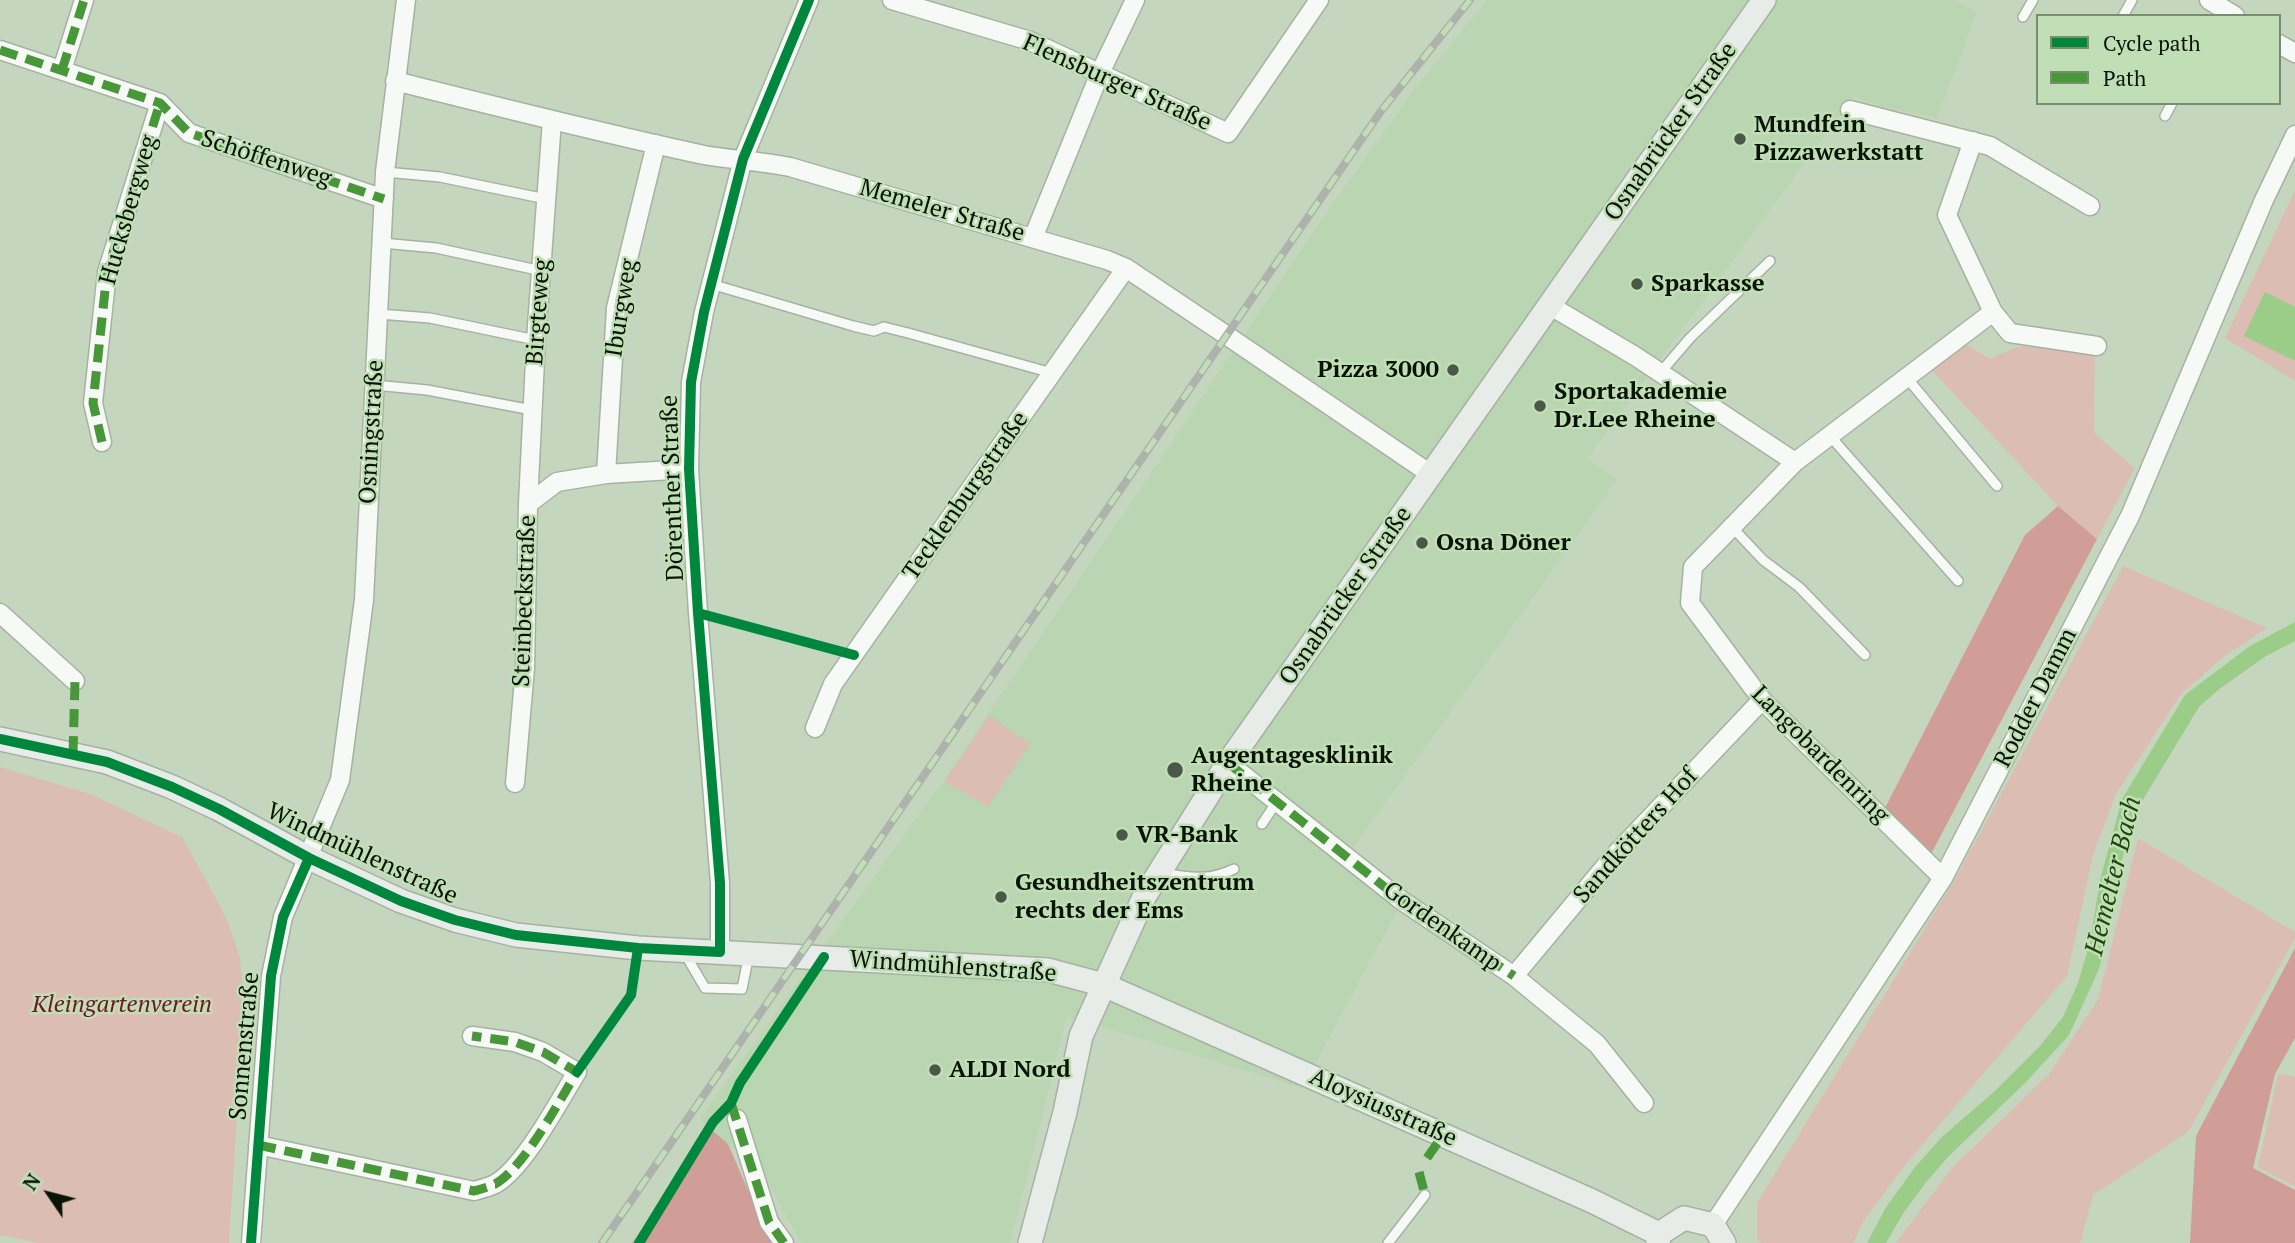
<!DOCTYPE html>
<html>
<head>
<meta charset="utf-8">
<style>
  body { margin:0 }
  #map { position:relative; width:2295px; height:1243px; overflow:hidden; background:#c5d6bf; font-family:"PT Serif",serif }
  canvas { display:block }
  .legend { position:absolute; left:2036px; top:14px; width:245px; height:91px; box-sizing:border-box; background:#c1dfb6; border:2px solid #788e70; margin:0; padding:9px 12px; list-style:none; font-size:21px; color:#0a1406 }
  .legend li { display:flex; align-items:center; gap:14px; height:35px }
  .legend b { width:35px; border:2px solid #788e70 }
  .north { position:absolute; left:14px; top:1159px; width:70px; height:70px; -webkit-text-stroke:5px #c1dfb6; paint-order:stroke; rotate:305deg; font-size:19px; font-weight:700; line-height:28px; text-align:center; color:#0a1406 }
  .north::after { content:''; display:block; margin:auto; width:24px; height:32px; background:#0a1406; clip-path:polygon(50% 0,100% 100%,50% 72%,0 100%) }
</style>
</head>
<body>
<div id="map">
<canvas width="2295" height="1243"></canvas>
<ul class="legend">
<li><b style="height:9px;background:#00873e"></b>Cycle path</li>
<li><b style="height:9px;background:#48983a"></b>Path</li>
</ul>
<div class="north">N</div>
</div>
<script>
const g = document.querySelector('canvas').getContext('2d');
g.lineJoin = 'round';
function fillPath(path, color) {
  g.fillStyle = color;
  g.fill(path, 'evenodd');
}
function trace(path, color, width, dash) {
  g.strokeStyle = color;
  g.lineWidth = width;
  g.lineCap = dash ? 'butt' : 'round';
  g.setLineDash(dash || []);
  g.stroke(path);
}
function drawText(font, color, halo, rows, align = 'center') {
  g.font = font + ' "PT Serif",serif';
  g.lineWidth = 5;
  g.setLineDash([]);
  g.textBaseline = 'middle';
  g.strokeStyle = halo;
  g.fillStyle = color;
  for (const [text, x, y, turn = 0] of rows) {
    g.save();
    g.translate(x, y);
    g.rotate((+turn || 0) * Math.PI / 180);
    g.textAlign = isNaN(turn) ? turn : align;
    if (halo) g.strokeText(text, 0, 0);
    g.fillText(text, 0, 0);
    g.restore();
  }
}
const built = new Path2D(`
  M 1487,0 L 1954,0 L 1977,12 L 1937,118 L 1883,107 L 1853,97 L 1587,459 L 1617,480 L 1348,855 L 1404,898 L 1302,1088 L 1067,1016 L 1010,1243 L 801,1243 L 764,1175 L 700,1119 L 943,781 L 1327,212 L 1414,90 Z`);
const green = new Path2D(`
  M 2295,190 L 2295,381 L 2225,338 Z
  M 1963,342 L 1990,359 C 2032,337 2051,343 2095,351 L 2094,433 L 2135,468 L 2097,539 L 2058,506 L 1929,367 Z
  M 2123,566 L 2267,628 L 2226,655 L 2181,694 L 2116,794 L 2093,855 L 2067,976 L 1905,1165 L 1864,1220 L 1853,1243 L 1761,1243 L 1757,1239 L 1757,1203 L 1957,876 Z
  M 989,716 L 1030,744 L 988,806 L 944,782 Z
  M 0,767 L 90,794 L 182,837 L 217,900 L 229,925 L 240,958 L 244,1008 L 229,1243 L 39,1243 L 0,1235 Z
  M 2138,838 L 2295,932 L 2295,938 L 2189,1131 L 2093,1195 L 2080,1243 L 1896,1243 L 1951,1169 L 2049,1074 L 2098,1000 Z
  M 2278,1074 L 2295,1076 L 2295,1186 L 2258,1167 Z`);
const forest = new Path2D(`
  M 2058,506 L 2097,539 L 1931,854 L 1885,808 L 2025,535 Z
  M 2295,948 L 2295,1038 L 2275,1074 L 2253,1168 L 2295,1190 L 2295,1243 L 2190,1243 L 2196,1136 Z
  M 713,1131 L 728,1144 L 771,1243 L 632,1243 Z`);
const water = new Path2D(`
  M 2265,292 L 2295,307 L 2295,361 L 2244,336 Z
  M 2295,622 L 2295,641 L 2266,656 L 2218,690 L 2199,707 L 2136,811 L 2122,859 L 2113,914 L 2099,969 L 2069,1035 L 2027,1081 L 1948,1157 L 1927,1181 L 1904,1212 L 1886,1243 L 1867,1243 L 1885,1209 L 1915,1167 L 1942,1137 L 1996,1090 L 2040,1046 L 2063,1017 L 2078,983 L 2090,942 L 2100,880 L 2122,799 L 2185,695 L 2250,646 Z`);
const lane = new Path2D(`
  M 2123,16 L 2132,0
  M 2023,17 L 2033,0
  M 2165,116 L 2172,103
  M 385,172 L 440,177 L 546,199
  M 382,243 L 436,248 L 542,271
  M 711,284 L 853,326 L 874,331 L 884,327 L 908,333 L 1052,373
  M 379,314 L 430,318 L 536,340
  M 1660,373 L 1690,338 L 1770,261
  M 1907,378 L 1997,486
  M 374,385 L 427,390 L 532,410
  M 1830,436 L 1958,581
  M 1732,527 L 1763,560 L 1799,587 L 1865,655
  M 1262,824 L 1276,803
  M 1161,873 C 1191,877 1206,882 1234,869
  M 685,954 L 705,988 L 742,989 L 749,954
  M 1388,1243 L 1425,1195`);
const street = new Path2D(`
  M 892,0 L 1030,41 L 1228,133 L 1319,0
  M 2209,0 L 2235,16
  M 2279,44 L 2295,53
  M 0,50 L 160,103 L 189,133 L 384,199
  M 62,70 L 84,0
  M 395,81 C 498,107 601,133 704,155 C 733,160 761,161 790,167 L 1107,260 L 1126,268 L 1226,335 L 1432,475
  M 1850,110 L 1990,146 L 2090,206
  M 1033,238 L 1100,73 L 1135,0
  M 1549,305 L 1635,356 L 1795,462
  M 1993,312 L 2010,333 L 2097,346
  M 102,442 L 93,403 L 107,272 L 160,103
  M 606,474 L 616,308 L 656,144
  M 528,504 L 536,340 L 552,120
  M 0,613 L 75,681
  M 815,728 L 833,684 L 1126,268
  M 1228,763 L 1401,900 L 1514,976 L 1597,1044 L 1644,1103
  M 515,783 L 525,668 L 528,504 L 557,482 L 606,474 L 689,469
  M 1943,878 L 1762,700 L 1690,603 L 1693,567 L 1795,462 L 1993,312 L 1947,215 L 1973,141
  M 720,952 L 720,883 L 698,613 L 689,469 L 691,382 L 704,312 L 743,159 L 809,0
  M 1514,976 L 1613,857 L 1762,700
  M 737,1119 L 769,1222 L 784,1243
  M 258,1145 L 474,1191 C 481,1189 489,1187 495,1184 C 524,1168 559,1101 577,1072 L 543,1052 L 515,1042 L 472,1036
  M 1713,1225 L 1943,878 L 2130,516 L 2264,200 L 2295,135
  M 251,1243 L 271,976 L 283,917 L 340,780 L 364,600 L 385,172 L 406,0`);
const secondary = new Path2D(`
  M 0,739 L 107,762 L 172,787 L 219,809 L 309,858 L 401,901 L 455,920 L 516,935 L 638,948 L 1048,970 L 1104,985 L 1592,1201 L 1659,1234
  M 1030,1243 L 1065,1112 L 1081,1036 L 1144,897 L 1228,763 L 1764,0
  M 1658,1243 L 1659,1234 L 1684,1218 L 1713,1225 L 1724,1243`);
const rail = new Path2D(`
  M 602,1243 L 1381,111 L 1470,0`);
const quiet = new Path2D(`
  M 0,50 L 160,103 L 189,133 L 384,199
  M 62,70 L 84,0
  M 102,442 L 93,403 L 107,272 L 160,103
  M 73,754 L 75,681
  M 1228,763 L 1401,900 L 1514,976
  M 731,1103 L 769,1222 L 784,1243
  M 258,1145 L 474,1191 C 481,1189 489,1187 495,1184 C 524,1168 559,1101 577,1072 L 543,1052 L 515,1042 L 472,1036
  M 1427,1158 L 1443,1135
  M 1419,1172 L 1425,1195`);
const cycleway = new Path2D(`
  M 698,613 L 854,655
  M 0,739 L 107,762 L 172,787 L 219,809 L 309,858 L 401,901 L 455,920 L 516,935 L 638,948 L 720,952 L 720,883 L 698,613 L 689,469 L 691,382 L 704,312 L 743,159 L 809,0
  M 577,1072 L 631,995 L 638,948
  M 251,1243 L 271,976 L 283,917 L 309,858
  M 639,1243 L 713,1122 L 731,1103 L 740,1083 L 824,957`);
const markers = [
  [1740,139,7,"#4b5847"],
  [1637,284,7,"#4b5847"],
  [1453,370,7,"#4b5847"],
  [1540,406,7,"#4b5847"],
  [1422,543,7,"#4b5847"],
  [1175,770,9,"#4b5847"],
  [1122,835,7,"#4b5847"],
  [1001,897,7,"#4b5847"],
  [935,1070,7,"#4b5847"]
];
const streetNames = [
  ["Flensburger Straße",1117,83,24],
  ["Osnabrücker Straße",1671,132,-55],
  ["Schöffenweg",266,159,18],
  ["Hucksbergweg",129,210,-74],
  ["Memeler Straße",942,211,16],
  ["Iburgweg",622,308,-81],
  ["Birgteweg",539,312,-86],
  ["Osningstraße",372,432,-87],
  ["Dörenther Straße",673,488,-92],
  ["Tecklenburgstraße",966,496,-55],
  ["Osnabrücker Straße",1346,596,-55],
  ["Steinbeckstraße",525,601,-88],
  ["Rodder Damm",2036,698,-63],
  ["Langobardenring",1820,755,45],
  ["Sandkötters Hof",1636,836,-48],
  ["Windmühlenstraße",362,854,25],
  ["Gordenkamp",1442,927,35],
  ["Windmühlenstraße",953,967,4],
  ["Sonnenstraße",245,1046,-85],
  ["Aloysiusstraße",1383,1108,24]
];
const poiNames = [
  ["Mundfein",1754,125],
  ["Pizzawerkstatt",1754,153],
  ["Sparkasse",1651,284],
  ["Pizza 3000",1439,370,"right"],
  ["Sportakademie",1554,392],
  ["Dr.Lee Rheine",1554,420],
  ["Osna Döner",1436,543],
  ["Augentagesklinik",1191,756],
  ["Rheine",1191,784],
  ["VR-Bank",1136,835],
  ["Gesundheitszentrum",1015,883],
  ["rechts der Ems",1015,911],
  ["ALDI Nord",949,1070]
];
const parkNames = [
  ["Kleingartenverein",122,1005]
];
const waterNames = [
  ["Hemelter Bach",2114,876,-76]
];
fillPath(built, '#bad5b1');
fillPath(green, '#dcbdb4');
fillPath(forest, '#d09d97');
fillPath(water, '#9bcc88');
trace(lane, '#a6b2a1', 12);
trace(street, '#a6b2a1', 21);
trace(secondary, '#a6b2a1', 26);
trace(lane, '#f6f9f5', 9);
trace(street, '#f6f9f5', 18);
trace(secondary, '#e7ece9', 23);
trace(rail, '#aeb2ad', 8);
trace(rail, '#c1dfb6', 5, [16]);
trace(quiet, '#48983a', 9, [18, 9]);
trace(cycleway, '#00873e', 10);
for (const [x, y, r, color] of markers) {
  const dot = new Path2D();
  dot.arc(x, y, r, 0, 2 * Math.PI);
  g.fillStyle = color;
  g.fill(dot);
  trace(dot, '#c1dfb6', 2.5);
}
drawText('24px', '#0a1406', '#c1dfb6', streetNames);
drawText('bold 24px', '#0a1406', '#c1dfb6', poiNames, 'left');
drawText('italic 24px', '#751525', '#c1dfb6', parkNames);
drawText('italic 26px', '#1f460b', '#c1dfb6', waterNames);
</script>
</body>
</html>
